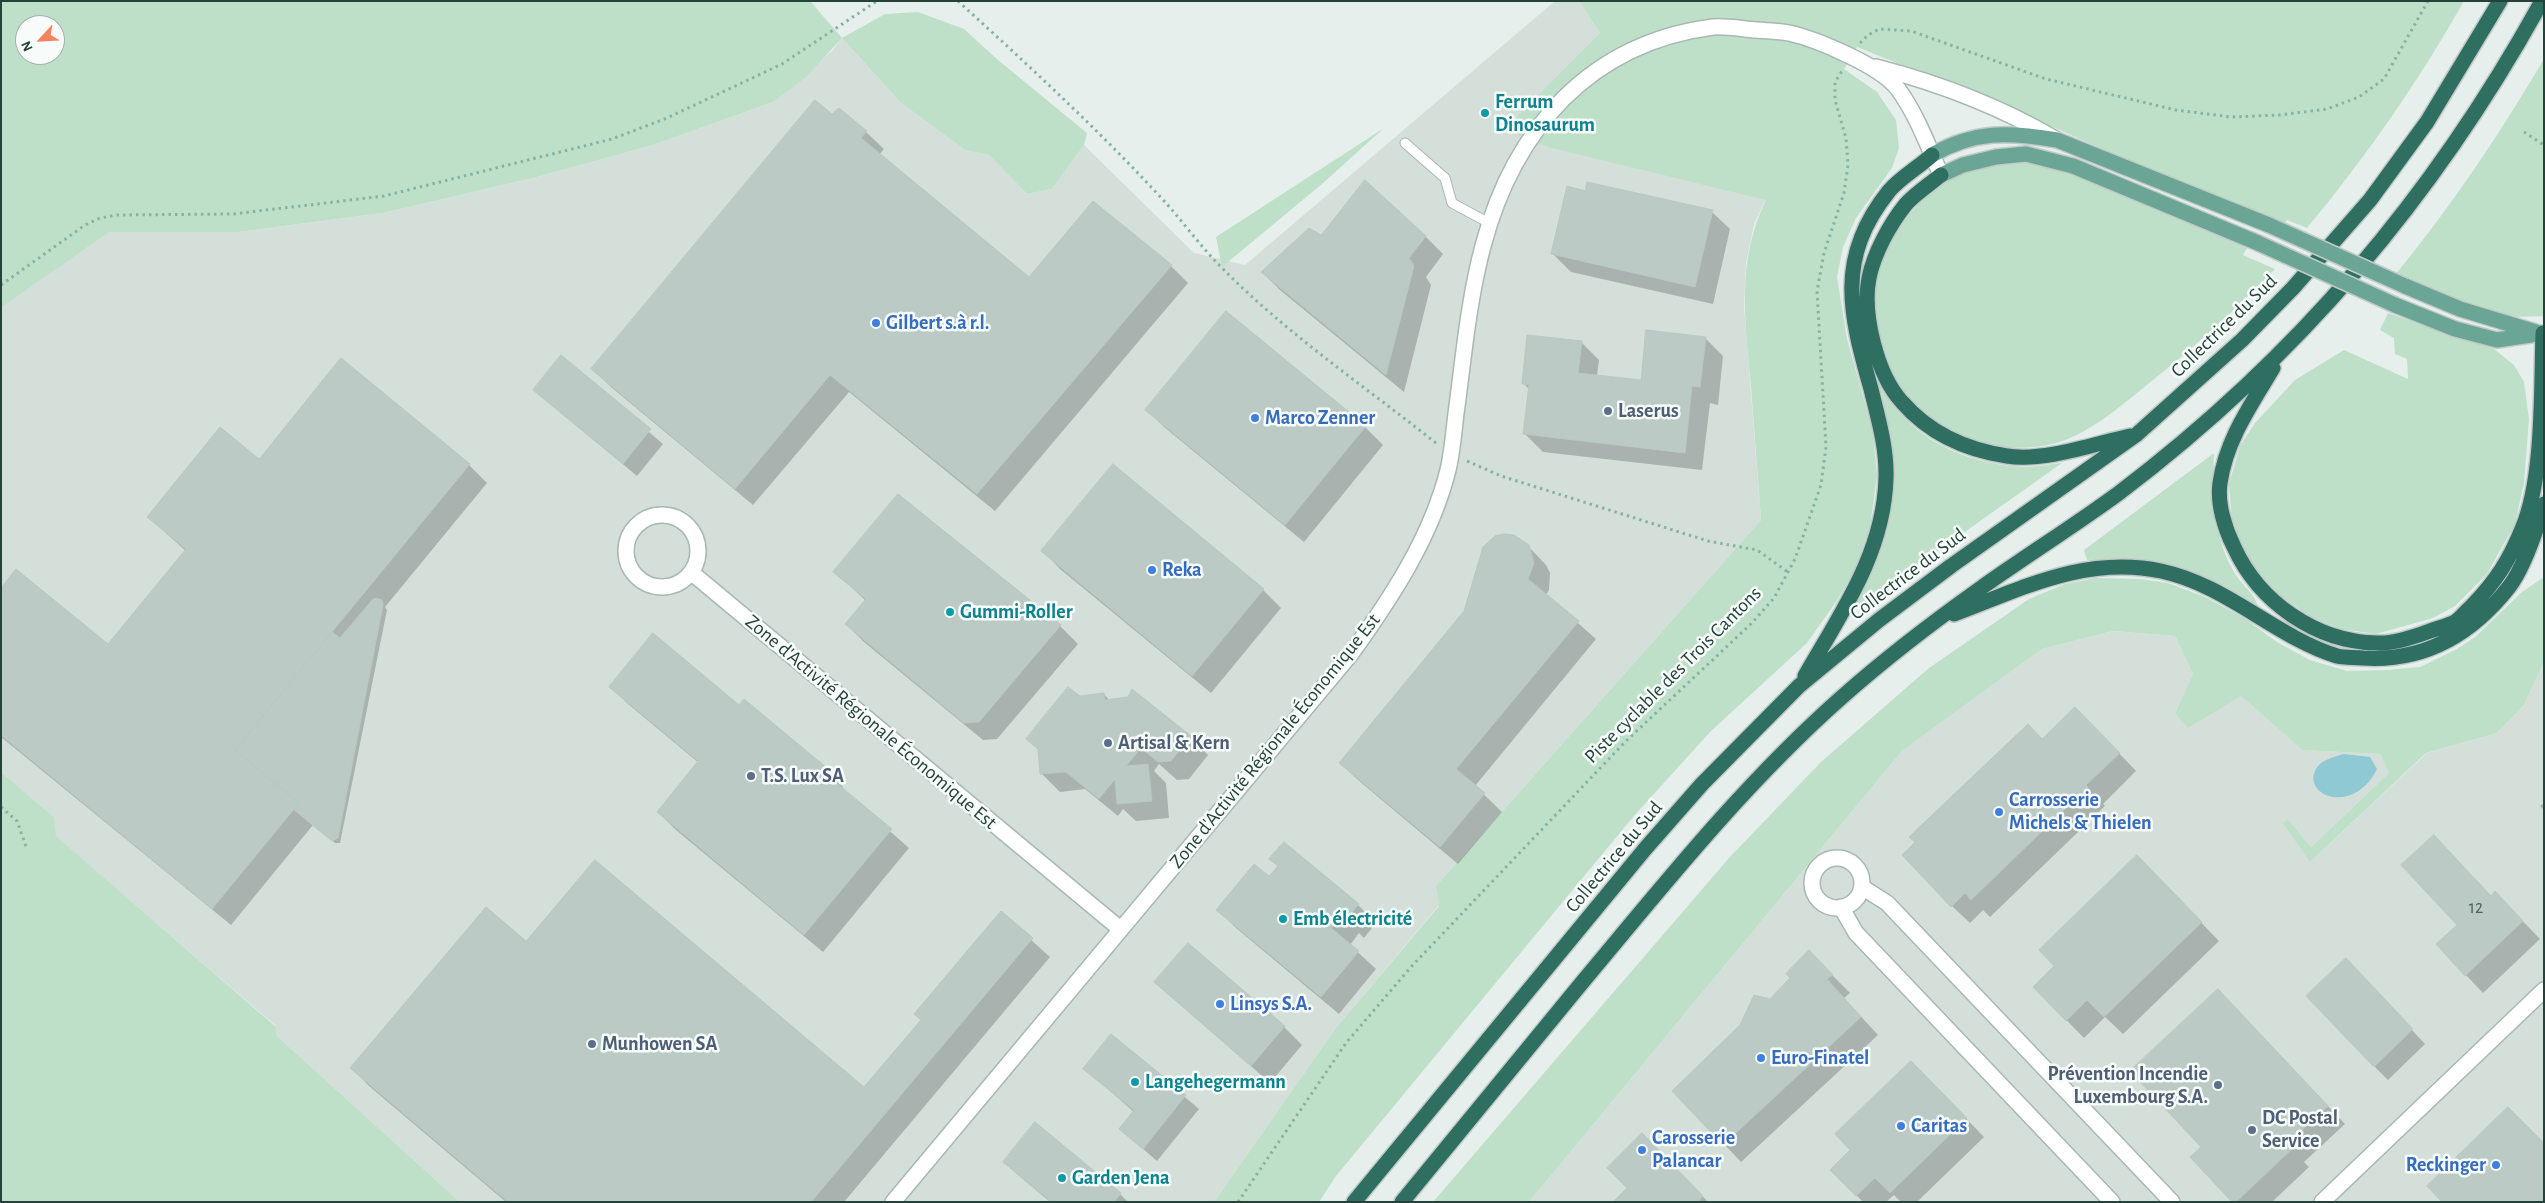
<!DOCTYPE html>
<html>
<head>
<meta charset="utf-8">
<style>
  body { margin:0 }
  #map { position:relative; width:2545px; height:1203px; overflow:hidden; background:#e6efeb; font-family:"Alegreya Sans",sans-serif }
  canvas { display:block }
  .frame { position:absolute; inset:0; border:2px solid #24423a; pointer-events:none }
  .north { position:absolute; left:15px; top:15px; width:50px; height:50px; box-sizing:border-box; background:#f7fbf9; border:1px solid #a3b1ad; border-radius:50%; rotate:245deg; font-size:14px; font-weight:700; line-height:20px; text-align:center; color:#24423a }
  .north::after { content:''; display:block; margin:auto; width:18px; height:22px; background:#f4845f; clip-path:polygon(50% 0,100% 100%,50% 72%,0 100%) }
</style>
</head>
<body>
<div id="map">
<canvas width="2545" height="1203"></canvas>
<div class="frame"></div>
<div class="north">N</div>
</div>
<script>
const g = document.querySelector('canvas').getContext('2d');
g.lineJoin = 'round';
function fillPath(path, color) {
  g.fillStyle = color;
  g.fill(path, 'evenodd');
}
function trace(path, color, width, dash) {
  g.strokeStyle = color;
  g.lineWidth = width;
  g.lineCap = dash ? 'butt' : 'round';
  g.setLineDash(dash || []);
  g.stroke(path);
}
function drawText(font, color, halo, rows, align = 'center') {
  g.font = font + ' "Alegreya Sans",sans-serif';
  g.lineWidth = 5;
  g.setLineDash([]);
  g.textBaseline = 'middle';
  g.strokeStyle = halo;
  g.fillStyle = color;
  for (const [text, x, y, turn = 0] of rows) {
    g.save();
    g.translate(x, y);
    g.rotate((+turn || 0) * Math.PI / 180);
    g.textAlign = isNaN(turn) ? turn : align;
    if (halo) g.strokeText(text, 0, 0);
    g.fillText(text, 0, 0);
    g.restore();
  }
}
const built = new Path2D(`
  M 1555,1 L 1579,1 L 1600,33 L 1766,199 L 1754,224 L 1746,263 L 1744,306 L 1761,520 L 1436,886 L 1439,905 L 1335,1029 L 1214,1202 L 460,1202 L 277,1036 L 276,1026 L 55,836 L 54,817 L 1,772 L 1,308 L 108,232 L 238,232 L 383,213 L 537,177 L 653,145 L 773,102 L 833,50 L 842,38 L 901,103 L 965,150 L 989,155 L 1027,194 L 1052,189 L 1084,145 L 1194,253 L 1245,265 Z
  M 2113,631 L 2175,636 L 2193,674 L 2175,713 L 2241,696 L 2302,750 L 2380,754 L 2389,773 L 2311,847 L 2288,819 L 2310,862 L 2427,753 L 2497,733 L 2524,705 L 2544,662 L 2544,1202 L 1529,1202 L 1902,751 L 2042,649 Z`);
const green = new Path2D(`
  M 1,1 L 810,1 L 842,38 L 885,14 L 918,12 L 964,29 L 998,60 L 1087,133 L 1084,145 L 1052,189 L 1027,194 L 989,155 L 965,150 L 901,103 L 842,38 L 806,77 L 773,102 L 653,145 L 537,177 L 383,213 L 238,232 L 109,232 L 1,308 ZM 25,25 L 55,25 L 55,55 L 25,55 Z
  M 1579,1 L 2464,1 C 2419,81 2366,157 2307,228 L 2287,220 L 2283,226 L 2170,179 L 2017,111 L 1857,47 L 1844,69 L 1877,92 L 1896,120 L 1899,148 L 1892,168 L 1856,218 L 1843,247 L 1837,277 L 1847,339 L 1873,432 L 1877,476 L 1870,527 L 1857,565 L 1838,599 L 1807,643 L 1711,731 L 1633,817 L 1336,1176 L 1319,1202 L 1214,1202 L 1335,1029 L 1439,906 L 1436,886 L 1761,520 C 1758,475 1754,431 1751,386 C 1745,320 1736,261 1766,200 L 1552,148 L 1504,130 L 1600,33 Z
  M 2544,59 L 2544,316 L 2511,317 L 2461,305 L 2395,275 C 2451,207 2499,135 2544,59 Z
  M 1384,128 L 1322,184 L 1222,267 L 1216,237 Z
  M 2025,161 L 2070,171 L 2247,248 L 2243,255 L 2275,269 C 2236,310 2192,349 2148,384 C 2121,406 2088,435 2053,444 C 2001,456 1944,438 1908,398 C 1884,370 1873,319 1875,284 C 1877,249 1915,202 1943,183 C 1966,168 1999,164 2025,161 Z
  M 2388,313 L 2494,349 L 2514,365 L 2524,382 L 2529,419 L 2524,483 L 2515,524 L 2487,574 L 2455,606 L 2433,618 L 2376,634 L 2341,629 L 2311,617 L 2278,594 L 2249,563 L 2232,524 L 2229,484 L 2240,446 L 2255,423 L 2295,380 L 2344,350 L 2408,379 L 2407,359 L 2395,354 L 2394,338 L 2380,330 Z
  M 1873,372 C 1883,388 1893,405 1906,419 C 1935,450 1982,465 2024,467 C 2036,467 2049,464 2062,463 L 1849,614 L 1880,553 L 1888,514 Z
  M 2214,453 C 2212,495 2213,539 2236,575 C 2243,586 2254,593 2258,606 C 2201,569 2155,558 2087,560 L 2084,550 Z
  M 2544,577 L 2544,662 L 2524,705 L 2497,733 L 2426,753 L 2310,862 L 2283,823 L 2288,819 L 2311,847 L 2389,773 L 2380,754 L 2302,750 L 2241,696 L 2188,728 L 2175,713 L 2193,674 L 2175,636 L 2113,631 L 2042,649 L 1902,751 L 1529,1202 L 1433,1202 L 1729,858 L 1821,762 L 1929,668 L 2029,599 L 2065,584 L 2096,578 L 2141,579 L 2168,583 L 2205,597 L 2244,618 L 2277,642 L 2310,660 L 2347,671 L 2387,670 L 2420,667 L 2457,649 L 2475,637 L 2522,592 Z
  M 1,772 L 54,817 L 56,836 L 276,1027 L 277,1036 L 460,1202 L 1,1202 Z`);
const water = new Path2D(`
  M 2343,754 L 2370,757 L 2377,769 C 2352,819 2297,793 2318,766 C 2324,759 2335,757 2343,754 Z`);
const shadow = new Path2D(`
  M 832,116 L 866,132 L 884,149 L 879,155 L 1029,279 L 1171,266 L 1188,283 L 995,511 L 849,392 L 753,505 L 611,387 L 593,369 Z
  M 1586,192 L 1712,212 L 1730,229 L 1713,304 L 1571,272 L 1553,254 Z
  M 1425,236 L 1443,254 L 1426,277 L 1431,285 L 1404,392 L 1280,290 L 1262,272 L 1322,237 Z
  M 1226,313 L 1365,427 L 1383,445 L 1304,542 L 1164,427 L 1147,410 Z
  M 1705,338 L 1723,356 L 1718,405 L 1710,403 L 1702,470 L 1543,452 L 1525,434 L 1530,390 L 1523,383 L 1581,342 L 1599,360 L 1597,376 L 1642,382 Z
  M 561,357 L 663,444 L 637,476 L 534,390 Z
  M 342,360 L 469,465 L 487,483 L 385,607 L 387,610 L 340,843 L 335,843 L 313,825 L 231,925 L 1,737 L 1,590 L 108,646 L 186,551 L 148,517 L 259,461 Z
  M 1528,546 L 1546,565 L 1550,573 L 1549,590 L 1546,595 L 1596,639 L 1475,786 L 1502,812 L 1458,864 L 1358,780 L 1340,763 Z
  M 1043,551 L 1263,590 L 1281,608 L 1211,693 L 1060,569 Z
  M 835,572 L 1060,626 L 1078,644 L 997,739 L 983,740 L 864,642 L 846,624 L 866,601 Z
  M 610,686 L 740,706 L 744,701 L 826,769 L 843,787 L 842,789 L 909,848 L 823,952 L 676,830 L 658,812 L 699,763 L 628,704 Z
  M 1104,694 L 1109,700 L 1190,737 L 1208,755 L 1189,779 L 1177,780 L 1159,764 L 1154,771 L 1166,783 L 1169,818 L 1136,821 L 1123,809 L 1118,816 L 1085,789 L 1060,792 L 1042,774 L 1040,751 L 1027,739 L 1080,697 Z
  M 2093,726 L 2136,771 L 2103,804 L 2105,806 L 1990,917 L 1983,910 L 1970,923 L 1952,906 L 2042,740 Z
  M 2544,803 L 2544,810 L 2540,806 Z
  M 1284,843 L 1358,905 L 1376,923 L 1364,938 L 1359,933 L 1350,945 L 1376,969 L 1339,1014 L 1236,928 L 1218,910 L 1269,878 L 1279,866 Z
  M 2154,874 L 2219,941 L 2123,1034 L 2105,1017 L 2084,1038 L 2034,987 Z
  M 2491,897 L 2513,911 L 2540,939 L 2483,993 L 2466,975 L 2459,925 Z
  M 1001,913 L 1050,957 L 844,1202 L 506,1202 L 369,1086 L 352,1068 L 527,943 L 864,1089 L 923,1020 Z
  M 1809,952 L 1850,993 L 1844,998 L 1878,1035 L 1741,1162 L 1724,1144 L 1770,1000 L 1791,978 Z
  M 2359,973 L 2425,1044 L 2388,1080 L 2374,1066 Z
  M 1156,982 L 1284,1027 L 1302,1045 L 1270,1083 Z
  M 2235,1008 L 2345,1124 L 2304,1162 L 2309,1167 L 2272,1202 L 2234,1202 L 2203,1147 Z
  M 1112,1036 L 1199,1109 L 1157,1161 L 1120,1129 L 1134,1112 L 1085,1069 Z
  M 1929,1080 L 1984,1137 L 1917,1202 L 1901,1202 L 1894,1195 L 1886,1202 L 1863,1202 L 1832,1170 Z
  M 1035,1124 L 1120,1194 L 1128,1202 L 1050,1202 L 1018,1175 L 1005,1162 Z
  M 1660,1152 L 1708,1202 L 1615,1202 Z`);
const building = new Path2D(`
  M 815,100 L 832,114 L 839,108 L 867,131 L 861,138 L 1029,277 L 1093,201 L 1172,265 L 977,494 L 830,375 L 735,489 L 591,369 Z
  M 1365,180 L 1426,236 L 1409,258 L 1414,266 L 1386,375 L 1261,272 L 1309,228 L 1321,235 Z
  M 1587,182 L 1713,210 L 1695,287 L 1551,254 L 1567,186 L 1585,191 Z
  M 1226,311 L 1366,426 L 1285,525 L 1145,410 Z
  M 1646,330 L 1706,337 L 1700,387 L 1692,386 L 1685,453 L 1523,434 L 1529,385 L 1522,384 L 1527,335 L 1582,341 L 1578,373 L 1641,380 Z
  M 561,355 L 651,429 L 623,464 L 533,390 Z
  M 341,358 L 470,464 L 235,750 L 299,803 L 212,909 L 1,735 L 1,588 L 16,569 L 108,644 L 186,549 L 147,517 L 220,427 L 259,459 Z
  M 1113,464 L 1264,589 L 1192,676 L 1041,551 Z
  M 898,494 L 1061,625 L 979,722 L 964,723 L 845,624 L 866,599 L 833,572 Z
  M 1504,534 L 1514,535 L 1529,545 L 1534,563 L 1528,579 L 1579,621 L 1456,769 L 1485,793 L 1440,847 L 1339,763 L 1464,611 L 1483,547 L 1495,536 Z
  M 376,598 L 382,600 L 383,605 L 338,838 L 332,841 L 293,809 L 299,803 L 235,750 L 332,632 L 340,638 L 372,600 Z
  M 653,633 L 739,705 L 744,699 L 827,768 L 823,772 L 892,829 L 804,935 L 657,812 L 698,761 L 609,687 Z
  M 1068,687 L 1080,696 L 1104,693 L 1105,700 L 1128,697 L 1132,689 L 1191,736 L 1171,761 L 1158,762 L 1141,748 L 1126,766 L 1148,764 L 1152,801 L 1117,804 L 1115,779 L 1099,799 L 1066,772 L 1040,774 L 1038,749 L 1026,739 Z
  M 2075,707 L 2120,753 L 2086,785 L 2088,787 L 1971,900 L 1965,893 L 1951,907 L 1902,855 L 1915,842 L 1909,837 L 2028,724 L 2042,739 Z
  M 2434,835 L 2491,896 L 2495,891 L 2523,921 L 2465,976 L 2436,944 L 2457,925 L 2401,865 Z
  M 1284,842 L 1359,904 L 1345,921 L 1340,917 L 1331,928 L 1359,951 L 1321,997 L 1216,910 L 1254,864 L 1269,876 L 1278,866 L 1269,859 Z
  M 2137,855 L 2202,922 L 2104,1017 L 2087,1000 L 2066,1021 L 2033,987 L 2054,966 L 2039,950 Z
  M 595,860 L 864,1087 L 921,1020 L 914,1014 L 1001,911 L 1033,938 L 811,1202 L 508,1202 L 350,1068 L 486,907 L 526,941 Z
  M 1188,943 L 1285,1026 L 1251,1066 L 1154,982 Z
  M 1809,950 L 1833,975 L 1827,979 L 1861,1017 L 1723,1145 L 1672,1091 L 1740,1025 L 1754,995 L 1770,999 L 1790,978 L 1786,974 Z
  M 2346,958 L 2413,1029 L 2374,1067 L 2306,996 Z
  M 2218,989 L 2328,1106 L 2287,1144 L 2292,1149 L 2236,1202 L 2232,1202 L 2190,1157 L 2201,1147 L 2130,1071 Z
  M 1111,1034 L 1186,1095 L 1143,1149 L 1119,1129 L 1134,1110 L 1083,1069 Z
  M 1911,1061 L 1967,1118 L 1890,1193 L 1875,1178 L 1856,1196 L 1830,1170 L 1850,1150 L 1835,1134 Z
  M 2508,1107 L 2544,1143 L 2544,1202 L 2442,1202 L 2427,1186 Z
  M 1035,1122 L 1121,1193 L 1114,1202 L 1051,1202 L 1003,1162 Z
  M 1642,1133 L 1703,1196 L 1698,1202 L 1613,1202 L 1627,1188 L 1607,1168 Z`);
const path = new Path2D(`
  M 958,1 C 1029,66 1100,131 1165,202 C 1184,223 1201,247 1222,268 C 1286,333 1364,386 1436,443
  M 1860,43 L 1868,35 L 1879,29 L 1911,31 L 2046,79 L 2176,110 L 2231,117 L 2280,115 L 2327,109 L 2359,97 L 2384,79 L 2428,1
  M 2524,132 L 2544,145
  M 1,285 L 85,225 L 100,218 L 117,215 L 233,214 L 384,196 L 612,139 L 667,118 L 782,64 L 877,1
  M 1467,461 L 1501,476 L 1708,541 L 1757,550 L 1788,572
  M 1,807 L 17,821 L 27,849
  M 1238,1202 L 1346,1043 L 1411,967 L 1626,741 L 1752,623 L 1774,598 L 1795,559 L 1821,485 L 1826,447 L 1817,291 L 1824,253 L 1844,193 L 1848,165 L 1846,138 L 1835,100 L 1835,82 L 1842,71`);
const lane = new Path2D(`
  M 1405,143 L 1445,178 L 1452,203 L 1491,224`);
const street = new Path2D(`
  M 1876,67 C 1938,83 2001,107 2057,140
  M626 551a36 36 0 1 1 72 0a36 36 0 1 1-72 0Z
  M 692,573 L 1119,928
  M1812 883a25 25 0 1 1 50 0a25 25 0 1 1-50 0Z
  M 1862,887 L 1887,903 L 2172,1202
  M 1841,907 L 1856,933 L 2112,1202
  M 893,1202 L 1351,654 C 1391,598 1431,538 1448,470 C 1453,449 1454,427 1457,406 C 1464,353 1469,298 1483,246 C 1514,129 1590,43 1713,27 C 1727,26 1743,29 1756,30 C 1767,31 1778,31 1789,33 C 1816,39 1881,66 1898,89 C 1917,115 1928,146 1941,175
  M 2322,1202 L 2544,990`);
const primary = new Path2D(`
  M 1932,155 C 1975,130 2010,132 2057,140 L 2269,225
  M 1941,175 L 1963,165 L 1996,157 L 2026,154 L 2073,166 L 2258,243
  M 2405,286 L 2460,309 L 2536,332
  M 2395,305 L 2455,329 L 2497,340 L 2544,333`);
const highway = new Path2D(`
  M 1941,175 C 1930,184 1916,193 1906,204 C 1890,224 1874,253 1869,278 C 1862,314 1877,375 1902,402 C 1929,433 1967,450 2007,456 C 2044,462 2094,444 2130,436
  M 2273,368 C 2251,405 2226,440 2220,483 C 2217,504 2225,529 2234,547 C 2259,602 2316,642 2377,643 C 2394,644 2414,637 2430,631 C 2438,628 2447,626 2455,622 C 2461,618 2466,611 2472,606 C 2496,581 2509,561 2522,529 C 2544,478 2541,390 2543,333
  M 1954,614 C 2021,589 2086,555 2161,571 C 2227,585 2274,636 2337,656 C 2345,658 2355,657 2363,658 C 2424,662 2472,634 2509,587 C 2524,567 2537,528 2544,504
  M 1805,676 C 1841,613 1884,553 1886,478 C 1887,448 1878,418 1871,389 C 1850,314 1835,258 1889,191 C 1900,178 1919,167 1932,155
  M 1354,1202 L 1645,849 L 1702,784 L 1799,686 L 1879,620 L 1951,566 L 2136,435 L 2242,340 L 2293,288 L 2370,200 L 2427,122 L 2500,1
  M 1402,1202 C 1471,1118 1540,1033 1610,949 C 1683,861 1756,773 1842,697 C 1886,658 1933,622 1981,588 C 2026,556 2074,526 2119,493 C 2297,358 2434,197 2542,1`);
const primaryBridge = new Path2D(`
  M 2269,225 L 2405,286
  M 2258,243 L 2395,305`);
const markers = [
  [1485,113,5,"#0f9aa8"],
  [876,323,5,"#3f7fe0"],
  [1608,411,5,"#5c6f8a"],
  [1255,418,5,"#3f7fe0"],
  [1152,570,5,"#3f7fe0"],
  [950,612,5,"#0f9aa8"],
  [1108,743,5,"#5c6f8a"],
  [751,776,5,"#5c6f8a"],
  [1999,812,5,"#3f7fe0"],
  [1283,919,5,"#0f9aa8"],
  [1220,1004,5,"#3f7fe0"],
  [592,1044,5,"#5c6f8a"],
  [1761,1058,5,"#3f7fe0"],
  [1135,1082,5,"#0f9aa8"],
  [2218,1085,5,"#5c6f8a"],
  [1901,1126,5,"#3f7fe0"],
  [2252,1130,5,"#5c6f8a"],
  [1642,1150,5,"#3f7fe0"],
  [2496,1165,5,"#3f7fe0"],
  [1062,1178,5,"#0f9aa8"]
];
const numberNames = [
  ["12",2476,908]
];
const cultureNames = [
  ["Ferrum",1495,102],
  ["Dinosaurum",1495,125],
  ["Gummi-Roller",960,612],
  ["Emb électricité",1293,919],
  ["Langehegermann",1145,1082],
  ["Garden Jena",1072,1178]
];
const shopNames = [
  ["Gilbert s.à r.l.",886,323],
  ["Marco Zenner",1265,418],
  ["Reka",1162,570],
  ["Carrosserie",2009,800],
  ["Michels & Thielen",2009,823],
  ["Linsys S.A.",1230,1004],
  ["Euro-Finatel",1771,1058],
  ["Caritas",1911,1126],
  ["Carosserie",1652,1138],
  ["Palancar",1652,1161],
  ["Reckinger",2486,1165,"right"]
];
const streetNames = [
  ["Collectrice du Sud",2224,326,-44],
  ["Collectrice du Sud",1908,574,-37],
  ["Piste cyclable des Trois Cantons",1673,675,-45],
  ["Zone d'Activité Régionale Économique Est",871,722,40],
  ["Zone d'Activité Régionale Économique Est",1275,741,-51],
  ["Collectrice du Sud",1614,857,-50]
];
const serviceNames = [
  ["Laserus",1618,411],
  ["Artisal & Kern",1118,743],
  ["T.S. Lux SA",761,776],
  ["Munhowen SA",602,1044],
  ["Prévention Incendie",2208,1074,"right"],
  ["Luxembourg S.A.",2208,1097,"right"],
  ["DC Postal",2262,1118],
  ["Service",2262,1141]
];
fillPath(built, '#d4dfda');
fillPath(green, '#bfe0c8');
fillPath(water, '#8ec9d4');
fillPath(shadow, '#0003');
fillPath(building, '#bbcac4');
trace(building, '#b8c9c2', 1);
trace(lane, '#a8b8b2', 11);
trace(street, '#a8b8b2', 18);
trace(primary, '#c2cac8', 18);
trace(highway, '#c2cac8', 18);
trace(path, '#86b3a5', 3, [2.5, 4]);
trace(lane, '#fff', 9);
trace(street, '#fff', 15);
trace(primary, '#6aa596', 15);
trace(highway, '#2f6f62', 15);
trace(primaryBridge, '#c2cac8', 18, []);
trace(primaryBridge, '#6aa596', 15);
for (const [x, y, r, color] of markers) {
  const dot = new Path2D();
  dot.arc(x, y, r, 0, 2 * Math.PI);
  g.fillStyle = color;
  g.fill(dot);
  trace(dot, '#f7fbf9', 2);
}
drawText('18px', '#4a645c', null, numberNames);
drawText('bold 20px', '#0d838f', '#f7fbf9', cultureNames, 'left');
drawText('bold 20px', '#366cbe', '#f7fbf9', shopNames, 'left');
drawText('20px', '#24423a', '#f7fbf9', streetNames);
drawText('bold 20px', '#4e5e75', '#f7fbf9', serviceNames, 'left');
</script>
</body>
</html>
